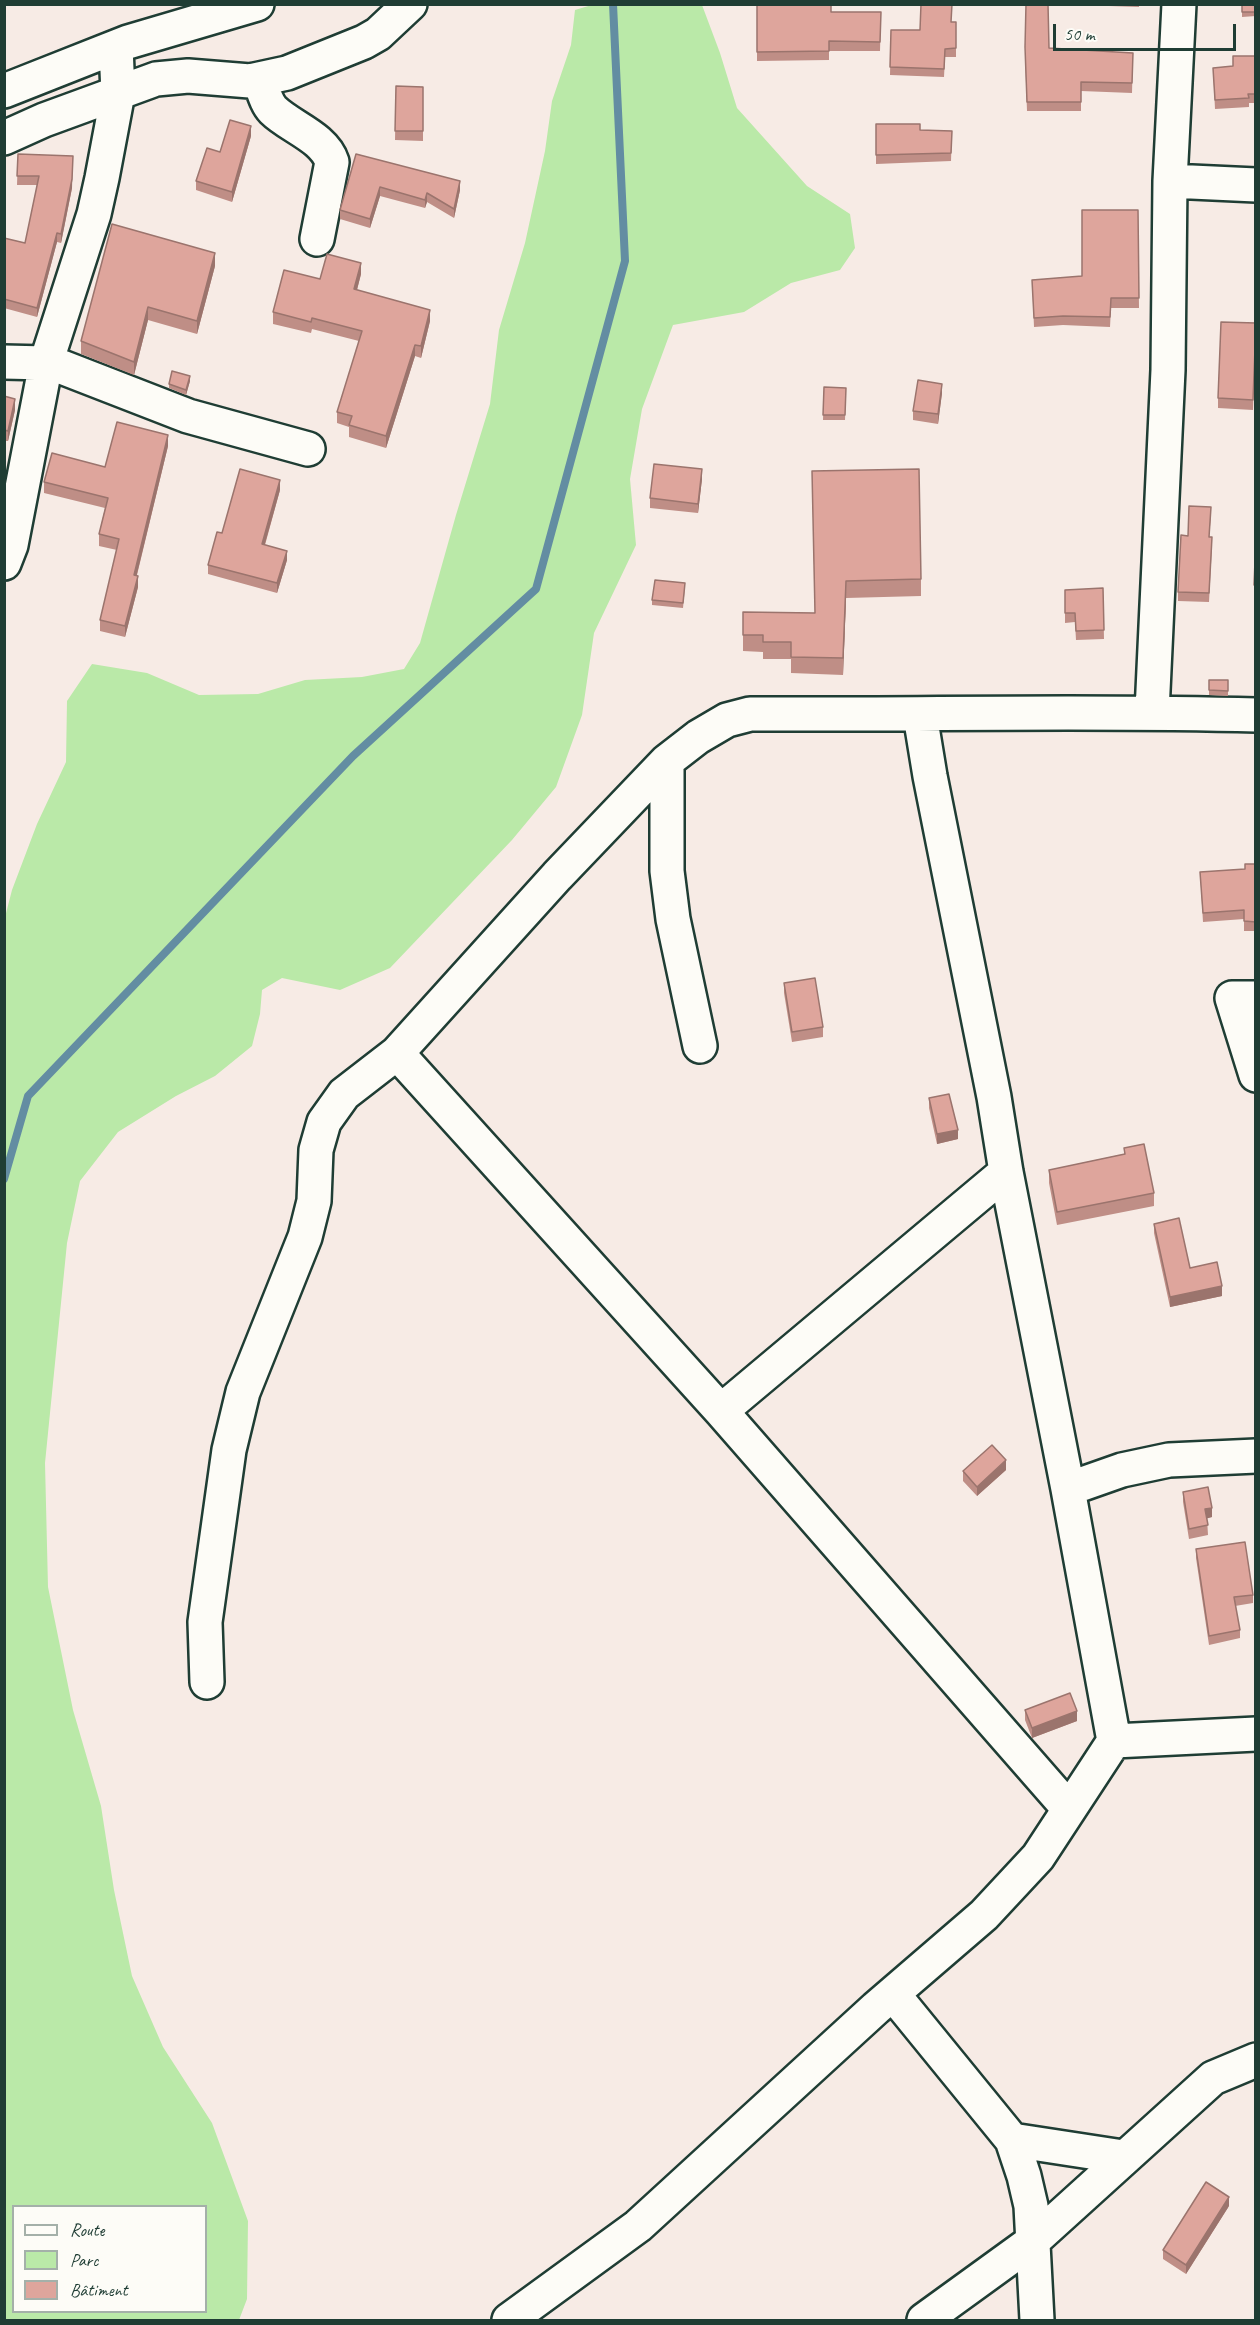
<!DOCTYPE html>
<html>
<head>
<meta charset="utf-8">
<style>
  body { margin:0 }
  #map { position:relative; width:1260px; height:2325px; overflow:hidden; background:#f7ebe5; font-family:Caveat,sans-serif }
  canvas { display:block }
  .frame { position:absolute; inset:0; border:6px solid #1f3d34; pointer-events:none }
  .legend { position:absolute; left:12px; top:2205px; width:195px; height:108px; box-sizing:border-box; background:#fdfcf7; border:2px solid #a4b0a9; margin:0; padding:8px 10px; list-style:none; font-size:18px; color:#1f3d34 }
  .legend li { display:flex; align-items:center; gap:12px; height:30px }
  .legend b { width:30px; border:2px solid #a4b0a9 }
  .scale { position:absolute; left:1053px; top:24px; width:183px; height:27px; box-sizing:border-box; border:3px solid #1f3d34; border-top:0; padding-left:8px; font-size:18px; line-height:21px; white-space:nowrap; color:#1f3d34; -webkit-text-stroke:4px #fdfcf7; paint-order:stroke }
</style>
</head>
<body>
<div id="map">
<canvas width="1260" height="2325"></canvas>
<div class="frame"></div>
<ul class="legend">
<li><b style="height:8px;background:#fdfcf7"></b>Route</li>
<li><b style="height:16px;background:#bae9a8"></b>Parc</li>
<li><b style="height:16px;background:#dea59c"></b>Bâtiment</li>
</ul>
<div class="scale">50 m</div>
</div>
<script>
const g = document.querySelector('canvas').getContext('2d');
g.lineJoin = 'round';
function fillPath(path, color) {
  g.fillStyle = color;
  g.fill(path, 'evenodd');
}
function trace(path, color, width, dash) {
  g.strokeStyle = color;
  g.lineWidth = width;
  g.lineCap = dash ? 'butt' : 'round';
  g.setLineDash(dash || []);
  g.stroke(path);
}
const green = new Path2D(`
  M 595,4 L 702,5 L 720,53 L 737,108 L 807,186 L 850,214 L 855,248 L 840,270 L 791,283 L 744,312 L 673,325 L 642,409 L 630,479 L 636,545 L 594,633 L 582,715 L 556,787 L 512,840 L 390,968 L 340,990 L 282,978 L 262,990 L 260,1014 L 252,1046 L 215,1076 L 176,1096 L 118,1132 L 80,1181 L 67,1243 L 45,1463 L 48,1587 L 73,1710 L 101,1806 L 114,1890 L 132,1976 L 163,2047 L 212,2123 L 248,2221 L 247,2299 L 239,2320 L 5,2320 L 4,921 L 12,890 L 37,824 L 66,762 L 67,701 L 92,664 L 147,673 L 199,695 L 258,694 L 305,680 L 362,677 L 404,669 L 420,643 L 456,515 L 490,404 L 499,330 L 525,243 L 545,151 L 552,101 L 571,45 L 575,10 ZM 14,2206 L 206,2206 L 206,2312 L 14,2312 Z`);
const stream = new Path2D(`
  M 4,1179 L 28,1096 L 353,756 L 536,589 L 625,261 L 613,4`);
const minor = new Path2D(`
  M 259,80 C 263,89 266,103 273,110 C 290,127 324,137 332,162 L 317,239
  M 4,91 L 128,42 L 257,4
  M 4,138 L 44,120 L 156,79 L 188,76 L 250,81 L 287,73 L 364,42 L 378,34 L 410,4
  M 1170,181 L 1256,185
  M 4,362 L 46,363 L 94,214 L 102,178 L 118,93 L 116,47
  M 4,563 L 11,545 L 46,363 L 54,364 L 188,416 L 308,449
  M 1152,712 L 1168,370 L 1170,181 L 1179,4
  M 667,761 L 667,871 L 673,919 L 700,1046
  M 1256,998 L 1232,998 L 1256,1075
  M 397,1053 L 721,1411 L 1069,1809
  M 721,1411 L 1006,1172
  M 1068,1489 L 1122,1470 L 1169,1460 L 1256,1456
  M 207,1682 L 205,1622 L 229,1450 L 243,1392 L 305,1237 L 314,1201 L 316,1150 L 324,1122 L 344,1094 L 397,1053 L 557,876 L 667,761 L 698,737 L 727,720 L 750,714 C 918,715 1087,710 1256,715
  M 1114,1741 L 1256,1734
  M 893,1994 L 1012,2140 L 1024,2176 L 1031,2206 L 1037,2320
  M 1012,2140 L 1123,2157
  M 509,2320 L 638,2226 L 876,2008 L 984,1915 L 1038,1857 L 1114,1741 L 1068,1489 L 1006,1172 L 994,1097 L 930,776 L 920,715
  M 924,2320 L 1033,2241 L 1213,2078 L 1256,2060`);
const wall = new Path2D(`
  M 757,4 L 831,12 L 881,12 L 880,51 L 829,51 L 829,60 L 757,61 Z
  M 1109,4 L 1139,4 L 1139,7 L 1109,6 Z
  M 1242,4 L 1256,4 L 1256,16 L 1242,17 Z
  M 952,22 L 956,22 L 956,57 L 945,57 L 944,77 L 890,75 L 891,30 L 920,30 Z
  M 1049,48 L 1133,53 L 1132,93 L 1081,91 L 1081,111 L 1027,111 L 1025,56 Z
  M 1256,56 L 1256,103 L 1249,103 L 1249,107 L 1215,109 L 1213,68 L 1233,66 Z
  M 396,86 L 423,87 L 423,141 L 395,140 Z
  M 876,124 L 920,130 L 952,131 L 951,161 L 876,164 Z
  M 251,136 L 232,202 L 196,190 L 196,181 L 220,152 Z
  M 18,154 L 72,188 L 61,243 L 57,242 L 37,317 L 4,308 L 4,238 L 25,243 L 37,185 L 17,185 Z
  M 356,154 L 460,190 L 454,218 L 427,202 L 425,208 L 380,196 L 370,228 L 340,219 L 340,210 Z
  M 1138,210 L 1139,308 L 1111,308 L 1110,327 L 1063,325 L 1034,327 L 1032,280 L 1082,276 Z
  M 215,266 L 197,334 L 148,320 L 134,375 L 81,354 L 81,341 Z
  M 361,274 L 357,290 L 430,321 L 421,358 L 415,356 L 386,448 L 349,437 L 349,427 L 337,423 L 337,412 L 359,341 L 312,329 L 311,333 L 273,324 L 273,312 L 320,279 Z
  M 1256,323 L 1253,410 L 1218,408 L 1218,398 Z
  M 190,381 L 186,395 L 169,388 L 169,384 Z
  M 824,387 L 846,388 L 845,420 L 823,420 Z
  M 942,393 L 938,424 L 913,420 L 913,411 Z
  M 4,396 L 15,410 L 8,441 L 4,441 Z
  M 168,446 L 137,575 L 138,587 L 125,637 L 100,631 L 100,620 L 117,550 L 99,546 L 99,534 L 105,508 L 44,493 L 44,482 L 105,467 Z
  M 812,471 L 921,579 L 921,596 L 846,598 L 843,675 L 791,673 L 791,659 L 763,659 L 763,652 L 743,651 L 743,612 L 815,613 Z
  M 702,479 L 698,513 L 650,508 L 650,498 Z
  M 280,490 L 265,545 L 287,560 L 277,593 L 208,574 L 208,565 L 222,533 Z
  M 1211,516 L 1209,537 L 1212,546 L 1209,602 L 1178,601 L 1178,592 Z
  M 1256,537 L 1256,594 L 1254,594 Z
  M 685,587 L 683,608 L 652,605 L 652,600 Z
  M 1103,588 L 1104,639 L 1076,640 L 1075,622 L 1065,623 L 1065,590 Z
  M 1209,680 L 1228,680 L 1228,696 L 1209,695 Z
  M 1256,864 L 1256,931 L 1244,931 L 1244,919 L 1203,922 L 1200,872 L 1245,869 Z
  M 784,983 L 823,1027 L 823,1037 L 792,1042 L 784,993 Z
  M 929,1098 L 958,1139 L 937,1144 L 929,1108 Z
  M 1124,1148 L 1154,1193 L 1154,1206 L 1057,1225 L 1049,1183 L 1049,1170 L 1124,1154 Z
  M 1154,1224 L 1190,1268 L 1222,1296 L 1170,1307 L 1154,1233 Z
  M 1006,1470 L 977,1496 L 963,1481 L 963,1471 Z
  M 1183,1492 L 1212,1517 L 1207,1518 L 1208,1535 L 1189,1539 L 1183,1502 Z
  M 1196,1549 L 1253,1595 L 1253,1603 L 1235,1606 L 1240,1630 L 1240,1638 L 1209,1645 L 1196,1558 Z
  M 1025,1710 L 1077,1721 L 1032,1738 L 1025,1720 Z
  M 1229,2206 L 1186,2274 L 1163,2259 L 1163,2250 Z`);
const shadedWall = new Path2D(`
  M 251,126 L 251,136 L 232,202 L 232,192 Z
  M 73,156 L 72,188 L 61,243 L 61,234 Z
  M 460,181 L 460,190 L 454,218 L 454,209 Z
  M 380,187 L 380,196 L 370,228 L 370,219 Z
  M 427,193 L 427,202 L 425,208 L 425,200 Z
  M 57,233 L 57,242 L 37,317 L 37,308 Z
  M 215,253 L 215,266 L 197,334 L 197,321 Z
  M 361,263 L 361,274 L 354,301 L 354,289 Z
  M 148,307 L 148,320 L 134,375 L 134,362 Z
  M 430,310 L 430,321 L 421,358 L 421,346 Z
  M 415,345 L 415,356 L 386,448 L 386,436 Z
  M 190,376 L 190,381 L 186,395 L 186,390 Z
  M 942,384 L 942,393 L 938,424 L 938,414 Z
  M 15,399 L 15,410 L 8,441 L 8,431 Z
  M 168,435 L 168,446 L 134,586 L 134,575 Z
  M 702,469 L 702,479 L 698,513 L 698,504 Z
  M 280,480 L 280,490 L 262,554 L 262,544 Z
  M 287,551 L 287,560 L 277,593 L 277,583 Z
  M 138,576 L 138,587 L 125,637 L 125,626 Z
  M 846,581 L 846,598 L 843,675 L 843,658 Z
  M 958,1130 L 958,1139 L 937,1144 L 937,1134 Z
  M 1222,1286 L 1222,1296 L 1170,1307 L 1170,1297 Z
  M 1006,1460 L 1006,1470 L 977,1496 L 977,1487 Z
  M 1212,1508 L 1212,1517 L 1205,1519 L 1205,1509 Z
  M 1077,1711 L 1077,1721 L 1032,1738 L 1032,1728 Z
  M 1229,2197 L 1229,2206 L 1186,2274 L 1186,2265 Z`);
const building = new Path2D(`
  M 757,4 L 831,4 L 831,12 L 881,12 L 880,42 L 829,41 L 829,51 L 757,52 Z
  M 921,4 L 952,4 L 951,22 L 956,22 L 956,48 L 945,49 L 944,69 L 890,67 L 891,30 L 920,30 Z
  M 1026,4 L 1048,4 L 1049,48 L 1133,53 L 1132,83 L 1081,82 L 1081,102 L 1027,102 L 1025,47 Z
  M 1242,4 L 1256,4 L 1256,12 L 1242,12 Z
  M 1233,56 L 1256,56 L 1256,94 L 1248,94 L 1249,98 L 1215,100 L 1213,68 L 1233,66 Z
  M 396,86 L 423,87 L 423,131 L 395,131 Z
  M 230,120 L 251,126 L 232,192 L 196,181 L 207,148 L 220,152 Z
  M 876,124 L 920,124 L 920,130 L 952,131 L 951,153 L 876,155 Z
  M 18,154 L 73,156 L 72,179 L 61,234 L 57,233 L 37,308 L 4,299 L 4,238 L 25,243 L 39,176 L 17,176 Z
  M 356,154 L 460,181 L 454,209 L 427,193 L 425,200 L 380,187 L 370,219 L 340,210 Z
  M 1082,210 L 1138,210 L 1139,298 L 1111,298 L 1110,317 L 1063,316 L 1034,318 L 1032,280 L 1082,276 Z
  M 112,224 L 215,253 L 197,321 L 148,307 L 134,362 L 81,341 Z
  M 327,254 L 361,263 L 354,289 L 430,310 L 421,346 L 415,345 L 386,436 L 349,425 L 352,416 L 337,412 L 362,331 L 312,318 L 311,322 L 273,312 L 284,270 L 320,279 Z
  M 1221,322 L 1256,323 L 1253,400 L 1218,398 Z
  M 172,371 L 190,376 L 186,390 L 169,384 Z
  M 918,380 L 942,384 L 938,414 L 913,411 Z
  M 824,387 L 846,388 L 845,415 L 823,415 Z
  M 4,396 L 15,399 L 8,431 L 4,430 Z
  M 117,422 L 168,435 L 134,575 L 138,576 L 125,626 L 100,620 L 119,539 L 99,534 L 108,498 L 44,482 L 52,453 L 105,467 Z
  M 654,464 L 702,469 L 698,504 L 650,498 Z
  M 240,469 L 280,480 L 262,544 L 287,551 L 277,583 L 208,565 L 217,532 L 222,533 Z
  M 919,469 L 921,579 L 846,581 L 843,658 L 791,657 L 791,642 L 763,642 L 763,635 L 743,635 L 743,612 L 815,613 L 812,471 Z
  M 1189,506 L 1211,507 L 1209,537 L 1212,537 L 1209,593 L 1178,592 L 1181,535 L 1188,536 Z
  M 1256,537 L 1256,585 L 1254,585 Z
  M 655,580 L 685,583 L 683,603 L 652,600 Z
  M 1103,588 L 1104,630 L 1076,631 L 1075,613 L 1065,613 L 1065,590 Z
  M 1209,680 L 1228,680 L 1228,691 L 1209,690 Z
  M 1245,864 L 1256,864 L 1256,922 L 1244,921 L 1244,910 L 1203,913 L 1200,872 L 1245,869 Z
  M 815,978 L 823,1027 L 792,1032 L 784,983 Z
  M 949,1094 L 958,1130 L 937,1134 L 929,1098 Z
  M 1144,1144 L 1154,1193 L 1057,1212 L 1049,1170 L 1125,1154 L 1124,1148 Z
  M 1179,1218 L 1190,1268 L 1217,1262 L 1222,1286 L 1170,1297 L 1154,1224 Z
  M 992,1445 L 1006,1460 L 977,1487 L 963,1471 Z
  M 1208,1487 L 1212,1508 L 1205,1509 L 1208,1525 L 1189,1529 L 1183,1492 Z
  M 1245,1542 L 1253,1595 L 1234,1597 L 1240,1630 L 1209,1636 L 1196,1549 Z
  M 1070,1693 L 1077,1711 L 1032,1728 L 1025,1710 Z
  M 1206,2182 L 1229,2197 L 1186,2265 L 1163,2250 Z`);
fillPath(green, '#bae9a8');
trace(stream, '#638da2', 8);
trace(minor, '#1f3d34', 38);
trace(minor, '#fdfcf7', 33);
fillPath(wall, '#bf8e86');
fillPath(shadedWall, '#9b746d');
fillPath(building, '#dea59c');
trace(building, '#9b746d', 1.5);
</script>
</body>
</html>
